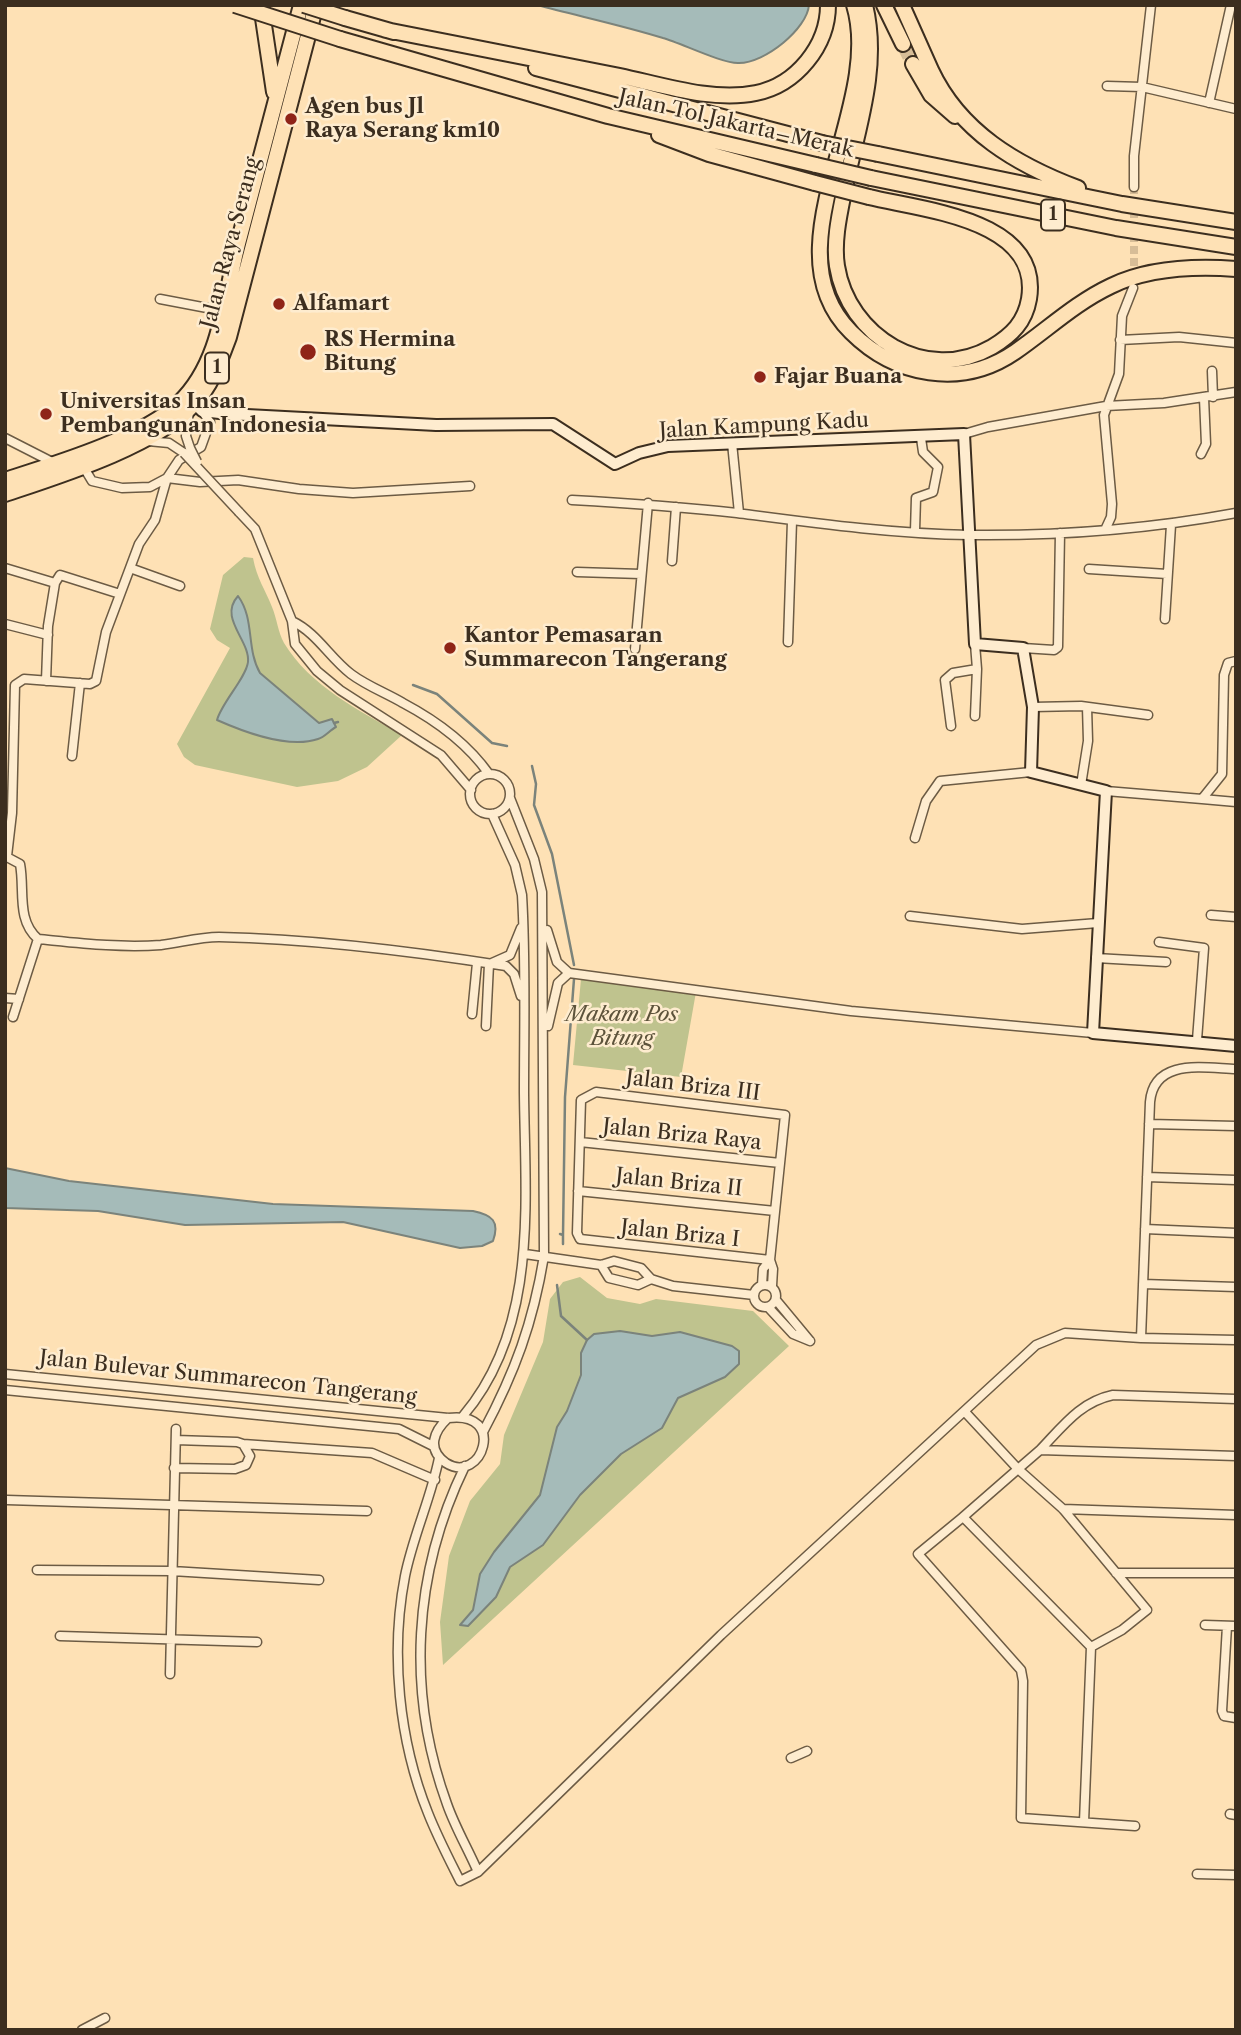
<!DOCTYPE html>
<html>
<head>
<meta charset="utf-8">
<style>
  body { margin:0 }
  #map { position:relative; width:1241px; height:2035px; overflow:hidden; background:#fee1b5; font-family:"Libre Caslon Text",serif }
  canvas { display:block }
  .frame { position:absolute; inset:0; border:7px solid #3c2e1f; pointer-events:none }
</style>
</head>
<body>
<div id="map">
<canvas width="1241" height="2035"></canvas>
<div class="frame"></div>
</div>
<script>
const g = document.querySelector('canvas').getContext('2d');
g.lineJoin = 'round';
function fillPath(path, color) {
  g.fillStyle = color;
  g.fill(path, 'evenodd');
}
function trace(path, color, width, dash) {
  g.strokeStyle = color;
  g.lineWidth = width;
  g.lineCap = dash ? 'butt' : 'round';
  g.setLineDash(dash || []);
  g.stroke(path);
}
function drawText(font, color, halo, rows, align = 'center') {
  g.font = font + ' "Libre Caslon Text",serif';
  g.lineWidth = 5;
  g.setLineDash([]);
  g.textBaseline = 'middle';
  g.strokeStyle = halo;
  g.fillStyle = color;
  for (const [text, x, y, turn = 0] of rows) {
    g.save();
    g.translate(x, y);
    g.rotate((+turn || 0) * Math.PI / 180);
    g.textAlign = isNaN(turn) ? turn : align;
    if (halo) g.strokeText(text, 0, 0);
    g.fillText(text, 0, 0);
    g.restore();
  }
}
const green = new Path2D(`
  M 244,557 L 253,558 C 257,579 265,589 272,607 C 277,619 278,632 284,643 C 310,686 360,711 402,735 L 367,767 L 338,781 L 297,787 L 195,765 L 184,757 L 177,744 L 230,648 L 217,640 L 210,629 L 223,575 Z
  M 581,979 L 696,992 L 681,1077 L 573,1065 Z
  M 580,1277 L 607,1298 L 640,1304 L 656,1299 L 753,1311 L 789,1346 L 443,1665 L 440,1622 L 449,1556 L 470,1501 L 500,1464 L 504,1435 L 543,1342 L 550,1299 L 563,1282 Z`);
const water = new Path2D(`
  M 537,5 L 809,5 C 807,29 765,63 739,63 C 723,64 681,43 663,38 C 621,25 578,16 537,5 Z
  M 238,596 C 255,619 246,649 260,673 L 319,723 L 332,719 L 336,727 C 330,730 325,737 318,739 C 289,749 244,732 217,720 C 222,702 246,678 248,662 C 250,640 218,618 238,596 Z
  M 5,1168 L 69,1181 L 273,1204 L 473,1211 C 492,1215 500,1221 493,1241 L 482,1246 L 460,1248 L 343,1222 L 185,1225 L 98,1211 L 5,1208 Z
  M 620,1331 L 652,1336 L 680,1332 L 732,1346 L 739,1351 L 739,1364 L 725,1377 L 678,1398 L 662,1428 L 621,1454 L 580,1495 L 543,1545 L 510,1567 L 496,1597 L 468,1626 L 460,1625 L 473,1610 L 480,1574 L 494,1552 L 540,1495 L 557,1427 L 567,1411 L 581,1375 L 581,1353 L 587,1340 L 594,1334 Z`);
const stream = new Path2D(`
  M 413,685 L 437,694 L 492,743 L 507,746
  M 334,723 L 338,722
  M 532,766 L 536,784 L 534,805 L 552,854 L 574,965
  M 560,1234 L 563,1235 L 563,1244
  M 563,1235 L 565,1097 L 574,979
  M 557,1285 L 561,1316 L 587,1340`);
const streetTunnel = new Path2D(`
  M 1134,278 L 1134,187`);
const highwayTunnel = new Path2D(`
  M 903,44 L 913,64`);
const street = new Path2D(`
  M 1107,86 L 1142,87 L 1236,109
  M 1209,103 L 1231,5
  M 1134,187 L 1134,156 L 1151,5
  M 160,299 L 223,311
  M 1120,340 L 1179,337 L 1236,343
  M 1212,371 L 1213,397
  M 189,411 L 186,436 L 190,448
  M 964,434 L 988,427 L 1106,406 L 1164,403 L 1236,392
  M 5,438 L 56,464
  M 148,441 L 169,443 L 184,453
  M 732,443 L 739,513
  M 1201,454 L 1206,444 L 1204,398
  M 83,466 L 92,481 L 122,488 L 150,487 L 167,478 L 200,482 L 238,480 L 299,489 L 353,493 L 470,486
  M 572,500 C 627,503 682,507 737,513 C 814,523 893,534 970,535 C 1059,536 1149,529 1236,513
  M 239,512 L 255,529 L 292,621 L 295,644 L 317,671 L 340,690 L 441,755 L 471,790
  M 1105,530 L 1111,517 L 1112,504 L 1104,415 L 1119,374 L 1122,316 L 1133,288
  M 915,531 L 916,498 L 933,492 L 938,467 L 923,452 L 921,438
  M 672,561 L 676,507
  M 5,568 L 55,583 L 60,575 L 120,594
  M 130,568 L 180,586
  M 1089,569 L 1167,574
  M 577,572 L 641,574
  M 1165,619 L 1171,525
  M 292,621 C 317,633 329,657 351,674 C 367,686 386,693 403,703 C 437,721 467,743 489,774
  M 5,624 L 48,635
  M 788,642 L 792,521
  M 1023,648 L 1054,650 L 1058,647 L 1060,533
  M 635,649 L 648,503
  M 46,681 L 48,626 L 55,583
  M 1033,707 L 1081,706 L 1148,715
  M 975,716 L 977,669
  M 951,726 L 945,680 L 953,673 L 977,669 L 975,644
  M 72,756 L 80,683
  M470 794a20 20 0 1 1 40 0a20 20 0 1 1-40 0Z
  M 1081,785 L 1088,741 L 1087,707
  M 1106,791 L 1202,799 L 1222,774 L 1224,675 L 1228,663 L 1236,661
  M 1202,799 L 1236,802
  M 915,838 L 926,801 L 940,781 L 1031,772
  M 5,856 L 20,864 C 25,890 16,920 38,939 C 79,943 119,948 161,945 C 180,943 198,937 219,937 C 315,939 411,951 506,966 L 514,974 L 521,996
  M 7,856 L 12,813 L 15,685 L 24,679 L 90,684 L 96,681 L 106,632 L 139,544 L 155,520 L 167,478 L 179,460 L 201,447 L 210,422 L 202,411
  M 1211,915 L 1236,917
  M 910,916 L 1022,929 L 1098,923
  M 547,930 L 557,962 L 569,973 L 851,1011 L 1093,1033
  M 1159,942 L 1204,948 L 1197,1040
  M 1096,958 L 1166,962
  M 492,963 L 510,955 L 521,928
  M 5,998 L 19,999
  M 472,1014 L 477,963
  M 13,1017 L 38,939
  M 486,1026 L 489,964
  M 548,1026 L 558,983 L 569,973
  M 1149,1124 L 1236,1126
  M 580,1142 L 780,1163
  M 1147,1177 L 1236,1180
  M 578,1191 L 775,1211
  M 1145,1229 L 1236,1233
  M 525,1254 L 601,1265 L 614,1261 L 641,1268 L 651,1279 L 673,1286 L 754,1295
  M 770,1260 L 580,1239 L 577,1233 L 581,1100 L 596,1092 L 785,1115 L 770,1260 L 773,1269 L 772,1286
  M 601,1265 L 609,1278 L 638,1285 L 651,1279
  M 1143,1284 L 1236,1287
  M754 1296a11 11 0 1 1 22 0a11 11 0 1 1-22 0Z
  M 762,1285 L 763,1269 L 770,1260
  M 776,1300 L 810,1341
  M 768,1307 L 793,1334 L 810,1341
  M 1141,1338 L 1236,1340
  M 5,1374 L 448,1418 C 508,1410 482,1486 446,1463 C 426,1449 434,1431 448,1418
  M 5,1390 L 399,1429 L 433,1446
  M 965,1412 L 1018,1469 L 963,1517 L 1091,1647 L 1122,1630 L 1147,1610 L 1063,1509 L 1018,1469 L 1040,1450 L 1236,1456
  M 463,1416 C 539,1327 525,1201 524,1093 C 524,1027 526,961 522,895 L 515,865 L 492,814
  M 483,1432 C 515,1372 533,1323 544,1256 L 542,892 L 534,859 L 510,798
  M 243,1444 L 372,1453 L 435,1480
  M 1040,1450 C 1063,1426 1080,1402 1113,1395 L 1236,1399
  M 439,1458 C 431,1498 413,1536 405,1576 C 390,1653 399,1741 428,1813 C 437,1836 449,1859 460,1881 L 478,1872 L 721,1635 L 1036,1345 L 1065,1333 L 1141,1338 L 1150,1102 C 1154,1058 1203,1068 1236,1069
  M 465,1466 C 413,1573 406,1692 447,1804 C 455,1827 468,1849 478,1872
  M 174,1468 L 235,1469 L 246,1465 L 250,1456 L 243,1444 L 237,1442 L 176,1440
  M 7,1500 L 367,1511
  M 1063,1509 L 1236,1515
  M 963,1517 L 918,1554 L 1021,1670 L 1023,1681 L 1021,1818 L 1135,1826
  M 37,1570 L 172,1571 L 319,1580
  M 1116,1573 L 1236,1573
  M 1205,1625 L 1236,1626
  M 1227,1626 L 1222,1711 L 1224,1716 L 1236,1718
  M 60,1636 L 257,1642
  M 170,1674 L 176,1429
  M 791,1758 L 807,1751
  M 1230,1814 L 1236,1815
  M 1084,1822 L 1091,1647
  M 1197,1874 L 1236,1875
  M 82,2030 L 105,2018`);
const secondary = new Path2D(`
  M 191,400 L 202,411 L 228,414 L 436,425 L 553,424 L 615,464 L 639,453 L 668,446 L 964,434 L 975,644 L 1023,648 L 1033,707 L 1031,772 L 1106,791 L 1093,1033 L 1236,1046`);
const highway = new Path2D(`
  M 261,5 L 274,92
  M 854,5 C 885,107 766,248 851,332 C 895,376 961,389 1015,352 C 1047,330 1075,303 1111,286 C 1148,268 1195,266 1236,269
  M 865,5 C 880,66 858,128 845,187 C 840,212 833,241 837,266 C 848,336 926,385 992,347 C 1012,335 1025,322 1029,299 C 1042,219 922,210 869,197
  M 884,5 L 903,44
  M 902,5 C 912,27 921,48 931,70 C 960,132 1017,165 1078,188
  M 345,18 L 394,32
  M 386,30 C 464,45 542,61 620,76 C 662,85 713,102 756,93 C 796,85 828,46 828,5
  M 340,39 L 608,116 L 816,165
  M 913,64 L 931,95 L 955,116
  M 536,68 L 822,143
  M 659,135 L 709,154 L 815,183
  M 878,154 L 1122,204 L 1236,222
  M 871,178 L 1116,228 L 1236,247
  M 5,480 C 55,464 142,438 179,403 C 224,360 224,292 240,236 C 260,159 281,82 301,5
  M 5,494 C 59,476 156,446 194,404 C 212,385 220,361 229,337 L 316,5`);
const streetBridge = new Path2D(`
  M 190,448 L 197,462
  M 184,453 L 239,512`);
const highwayBridge = new Path2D(`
  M 235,5 L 340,39
  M 304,5 L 345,18
  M 822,143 L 878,154
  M 816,165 L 871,178
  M 815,183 L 869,197`);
const markers = [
  [291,119,7,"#8f2418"],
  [279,304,7,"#8f2418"],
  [308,352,9,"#8f2418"],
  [760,377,7,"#8f2418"],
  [46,414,7,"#8f2418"],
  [450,648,7,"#8f2418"]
];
const shields = [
  [1053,215,24],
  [217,368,24]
];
const shieldNames = [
  ["1",1053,215],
  ["1",217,368]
];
const poiNames = [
  ["Agen bus Jl",305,107],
  ["Raya Serang km10",305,131],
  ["Alfamart",293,304],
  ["RS Hermina",324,340],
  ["Bitung",324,364],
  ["Fajar Buana",774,377],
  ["Universitas Insan",60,402],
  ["Pembangunan Indonesia",60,426],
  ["Kantor Pemasaran",464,636],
  ["Summarecon Tangerang",464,660]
];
const streetNames = [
  ["Jalan Tol Jakarta–Merak",736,124,13],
  ["Jalan Raya Serang",231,243,-75],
  ["Jalan Kampung Kadu",764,426,-3],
  ["Jalan Briza III",693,1086,7],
  ["Jalan Briza Raya",682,1135,6],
  ["Jalan Briza II",679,1183,6],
  ["Jalan Briza I",680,1234,6],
  ["Jalan Bulevar Summarecon Tangerang",228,1378,6]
];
const parkNames = [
  ["Makam Pos",622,1015],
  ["Bitung",622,1039]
];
fillPath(green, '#bfc38e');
fillPath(water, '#a5bbb9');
trace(water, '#7b837b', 2);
trace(stream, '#7b837b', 2.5);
trace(streetTunnel, '#d7bd97', 8, [8, 4]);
trace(highwayTunnel, '#d7bd97', 14, [14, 7]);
trace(street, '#6c5b44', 11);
trace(secondary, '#3c2e1f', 14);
trace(highway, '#3c2e1f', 18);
trace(street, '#feeccf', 8);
trace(secondary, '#feeccf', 10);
trace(highway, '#fee1b5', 14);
trace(streetBridge, '#6c5b44', 11, []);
trace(highwayBridge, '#3c2e1f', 18, []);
trace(streetBridge, '#feeccf', 8);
trace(highwayBridge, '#fee1b5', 14);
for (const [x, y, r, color] of markers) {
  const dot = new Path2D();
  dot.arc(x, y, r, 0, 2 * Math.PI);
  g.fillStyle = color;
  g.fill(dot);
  trace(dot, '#feeccf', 2.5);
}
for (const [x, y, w] of shields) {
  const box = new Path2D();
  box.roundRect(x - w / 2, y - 15.5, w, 31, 5);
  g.fillStyle = '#feeccf';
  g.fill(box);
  trace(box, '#3c2e1f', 2);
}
drawText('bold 19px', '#3c2e1f', null, shieldNames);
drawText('bold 21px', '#3c2e1f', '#feeccf', poiNames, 'left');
drawText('21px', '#3c2e1f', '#feeccf', streetNames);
drawText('italic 21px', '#5d533b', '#feeccf', parkNames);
</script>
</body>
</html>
